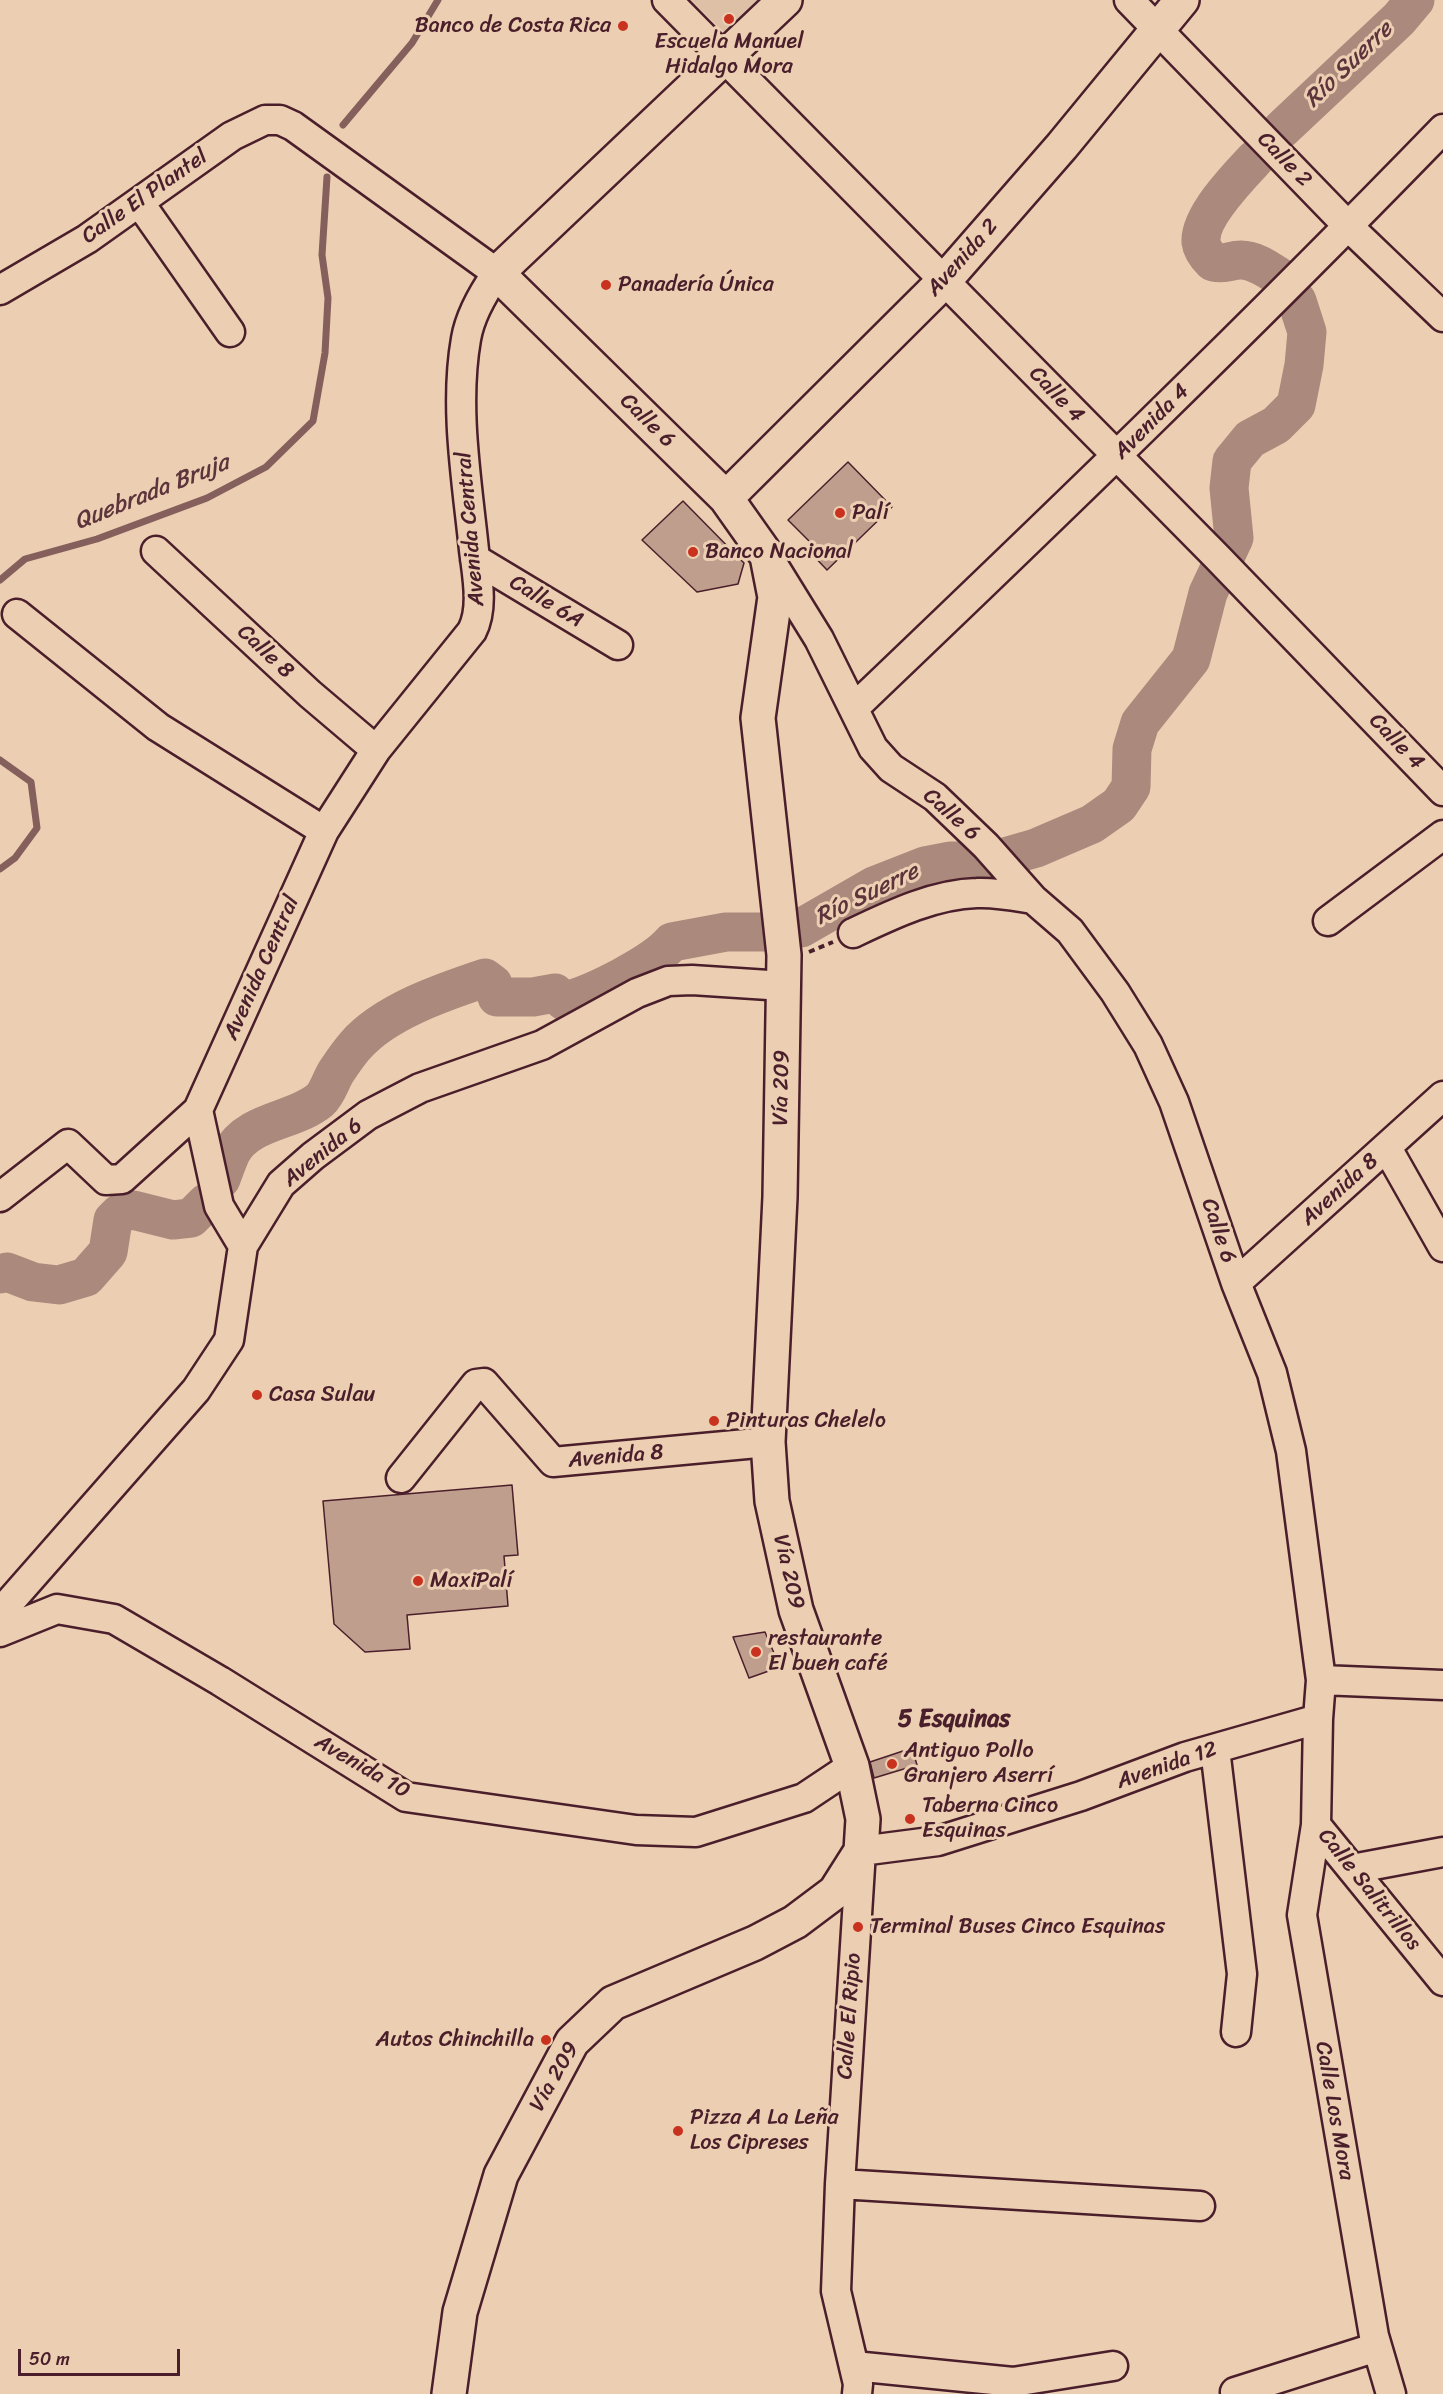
<!DOCTYPE html>
<html>
<head>
<meta charset="utf-8">
<style>
  body { margin:0 }
  #map { position:relative; width:1443px; height:2394px; overflow:hidden; background:#eccfb2; font-family:Sriracha,sans-serif }
  canvas { display:block }
  .scale { position:absolute; left:18px; top:2349px; width:162px; height:27px; box-sizing:border-box; border:3px solid #4a1f2b; border-top:0; padding-left:8px; font-size:18px; line-height:21px; white-space:nowrap; color:#4a1f2b; -webkit-text-stroke:4px #eccfb2; paint-order:stroke }
</style>
</head>
<body>
<div id="map">
<canvas width="1443" height="2394"></canvas>
<div class="scale">50 m</div>
</div>
<script>
const g = document.querySelector('canvas').getContext('2d');
g.lineJoin = 'round';
function fillPath(path, color) {
  g.fillStyle = color;
  g.fill(path, 'evenodd');
}
function trace(path, color, width, dash) {
  g.strokeStyle = color;
  g.lineWidth = width;
  g.lineCap = dash ? 'butt' : 'round';
  g.setLineDash(dash || []);
  g.stroke(path);
}
function drawText(font, color, halo, rows, align = 'center') {
  g.font = font + ' Sriracha,sans-serif';
  g.lineWidth = 6;
  g.setLineDash([]);
  g.textBaseline = 'middle';
  g.strokeStyle = halo;
  g.fillStyle = color;
  for (const [text, x, y, turn = 0] of rows) {
    g.save();
    g.translate(x, y);
    g.rotate((+turn || 0) * Math.PI / 180);
    g.textAlign = isNaN(turn) ? turn : align;
    if (halo) g.strokeText(text, 0, 0);
    g.fillText(text, 0, 0);
    g.restore();
  }
}
const built = new Path2D(`
  M 691,0 L 766,0 L 730,38 Z`);
const stream = new Path2D(`
  M 343,125 L 412,43 L 438,0
  M 0,580 L 25,559 L 97,539 L 207,498 L 266,467 L 313,421 L 325,353 L 328,298 L 322,255 L 327,177
  M 0,760 L 31,782 L 37,828 L 15,858 L 0,869`);
const river = new Path2D(`
  M 1282,129 L 1399,19 L 1415,0
  M 1255,159 C 1239,176 1199,217 1201,242 C 1202,250 1207,256 1213,262 C 1227,265 1229,260 1241,260 C 1257,260 1271,272 1284,280
  M 221,1179 C 224,1171 227,1162 231,1153 C 248,1120 294,1122 320,1100 C 327,1094 331,1080 336,1072 C 342,1063 348,1054 355,1046 C 384,1012 443,992 485,978 L 493,984 L 497,997 L 533,997 L 555,993 L 564,1001 C 592,995 654,963 672,942 L 726,932 L 773,932 L 801,928 L 874,886 L 925,866 L 951,861 L 991,861 L 1036,848 L 1092,824 L 1119,805 L 1131,787 L 1132,749 L 1140,723 L 1191,659 L 1208,593 L 1234,538 L 1229,488 L 1232,461 L 1250,439 L 1276,425 L 1296,405 L 1304,365 L 1307,332 L 1297,301
  M 0,1274 L 7,1272 L 33,1282 L 59,1285 L 86,1277 L 108,1252 L 113,1220 L 120,1213 L 133,1210 L 173,1220 L 191,1218 L 206,1203`);
const building = new Path2D(`
  M 848,462 L 892,507 L 827,570 L 809,551 L 814,546 L 788,520 Z
  M 683,501 L 744,563 L 738,584 L 697,592 L 642,540 Z
  M 512,1485 L 518,1555 L 504,1556 L 508,1606 L 407,1615 L 410,1649 L 365,1652 L 334,1624 L 323,1501 Z
  M 765,1632 L 780,1667 L 749,1678 L 733,1637 Z
  M 912,1748 L 917,1765 L 874,1778 L 870,1762 Z`);
const path = new Path2D(`
  M 809,952 L 833,942`);
const minor = new Path2D(`
  M 667,0 L 1217,557 L 1443,791
  M 1129,0 L 1349,227 L 1443,317
  M 139,202 L 230,332
  M 0,290 L 87,239 L 232,136 L 265,120 L 280,120 L 293,126 L 497,273 C 483,293 470,315 466,339 C 454,407 467,482 474,550 C 477,575 484,608 472,631 L 376,750 L 324,831 L 198,1110 L 219,1206 L 243,1246
  M 156,551 L 310,694 L 376,750
  M 475,559 L 618,645
  M 772,563 L 819,639 L 873,748 L 891,768 L 935,797 L 986,846 L 1033,899 L 1070,931 L 1115,992 L 1148,1045 L 1174,1102 L 1236,1283 L 1272,1373 L 1291,1451 L 1321,1680
  M 17,614 L 158,727 L 324,831
  M 854,708 C 1053,518 1251,327 1443,129
  M 1328,921 L 1443,835
  M 853,933 C 891,915 934,894 977,893 C 996,892 1015,896 1033,899
  M 1387,1148 L 1443,1247
  M 0,1197 L 68,1144 L 106,1180 L 122,1179 L 198,1110
  M 1236,1283 L 1443,1096
  M 401,1478 L 476,1384 L 484,1383 L 553,1462 L 768,1442
  M 0,1613 L 196,1390 L 229,1340 L 243,1246 L 281,1184 L 313,1156 L 368,1115 L 420,1088 L 542,1045 L 637,993 L 668,981 L 692,980 L 784,986
  M 0,1632 L 57,1609 L 114,1619 L 220,1681 L 406,1797 L 636,1830 L 696,1832 L 804,1798 L 852,1766
  M 1318,1719 L 1316,1825 L 1443,1981
  M 1215,1749 L 1242,1974 L 1236,2032
  M 1316,1825 L 1302,1915 L 1374,2336 L 1391,2394
  M 1352,1869 L 1443,1852
  M 840,2184 L 1200,2206
  M 854,2366 L 1013,2382 L 1113,2366
  M 1235,2392 L 1377,2347
  M 857,2394 L 858,2384 L 836,2291 L 840,2184 L 861,1851 L 938,1841 L 1081,1796 L 1185,1757 L 1318,1719 L 1321,1680 L 1443,1685`);
const major = new Path2D(`
  M 726,498 L 945,280 L 1062,146 L 1182,0
  M 449,2394 L 460,2312 L 501,2175 L 572,2042 L 613,2003 L 755,1943 L 795,1922 L 835,1892 L 861,1851 L 863,1819 L 852,1766 L 796,1610 L 772,1501 L 768,1442 L 780,1197 L 784,955 L 758,718 L 775,597 L 767,556 L 726,498 L 497,273 L 785,0`);
const markers = [
  [729,19,6,"#c8321e"],
  [623,26,6,"#c8321e"],
  [606,285,6,"#c8321e"],
  [840,513,6,"#c8321e"],
  [693,552,6,"#c8321e"],
  [257,1395,6,"#c8321e"],
  [714,1421,6,"#c8321e"],
  [418,1581,6,"#c8321e"],
  [756,1652,6,"#c8321e"],
  [892,1764,6,"#c8321e"],
  [910,1819,6,"#c8321e"],
  [858,1927,6,"#c8321e"],
  [546,2040,6,"#c8321e"],
  [678,2131,6,"#c8321e"]
];
const poiNames = [
  ["Banco de Costa Rica",611,26,"right"],
  ["Escuela Manuel",729,42,"center"],
  ["Hidalgo Mora",729,67,"center"],
  ["Panadería Única",618,285],
  ["Palí",852,513],
  ["Banco Nacional",705,552],
  ["Casa Sulau",269,1395],
  ["Pinturas Chelelo",726,1421],
  ["MaxiPalí",430,1581],
  ["restaurante",768,1639],
  ["El buen café",768,1664],
  ["Antiguo Pollo",904,1751],
  ["Granjero Aserrí",904,1776],
  ["Taberna Cinco",922,1806],
  ["Esquinas",922,1831],
  ["Terminal Buses Cinco Esquinas",870,1927],
  ["Autos Chinchilla",534,2040,"right"],
  ["Pizza A La Leña",690,2118],
  ["Los Cipreses",690,2143]
];
const streetNames = [
  ["Calle 2",1284,160,46],
  ["Calle El Plantel",145,197,-35],
  ["Avenida 2",963,258,-48],
  ["Calle 4",1056,395,46],
  ["Calle 6",647,421,44],
  ["Avenida 4",1152,422,-45],
  ["Avenida Central",471,529,-95],
  ["Calle 6A",546,602,31],
  ["Calle 8",265,652,43],
  ["Calle 4",1396,742,46],
  ["Calle 6",951,815,41],
  ["Avenida Central",262,968,-66],
  ["Vía 209",782,1088,-89],
  ["Avenida 6",323,1153,-39],
  ["Avenida 8",1340,1190,-42],
  ["Calle 6",1218,1231,71],
  ["Avenida 8",616,1457,-5],
  ["Vía 209",788,1572,77],
  ["Avenida 12",1167,1766,-19],
  ["Avenida 10",362,1767,30],
  ["Calle Salitrillos",1369,1890,51],
  ["Calle El Ripio",850,2016,-86],
  ["Vía 209",555,2077,-60],
  ["Calle Los Mora",1334,2111,80]
];
const waterNames = [
  ["Río Suerre",1349,65,-44],
  ["Quebrada Bruja",152,493,-22],
  ["Río Suerre",867,895,-26]
];
const neighbourhoodNames = [
  ["5 Esquinas",954,1720]
];
fillPath(built, '#dec0a7');
trace(stream, '#845f5c', 7);
trace(river, '#ab897d', 39);
fillPath(building, '#bf9e8d');
trace(building, '#4a1f2b', 1.5);
trace(minor, '#4a1f2b', 33);
trace(major, '#4a1f2b', 38);
trace(path, '#4a1f2b', 4, [6, 4.5]);
trace(minor, '#eccfb2', 28);
trace(major, '#eccfb2', 33);
for (const [x, y, r, color] of markers) {
  const dot = new Path2D();
  dot.arc(x, y, r, 0, 2 * Math.PI);
  g.fillStyle = color;
  g.fill(dot);
  trace(dot, '#eccfb2', 2);
}
drawText('22px', '#4a1f2b', '#eccfb2', poiNames, 'left');
drawText('22px', '#4a1f2b', '#eccfb2', streetNames);
drawText('italic 24px', '#5d343b', '#eccfb2', waterNames);
drawText('bold 24px', '#4a1f2b', '#eccfb2', neighbourhoodNames);
</script>
</body>
</html>
